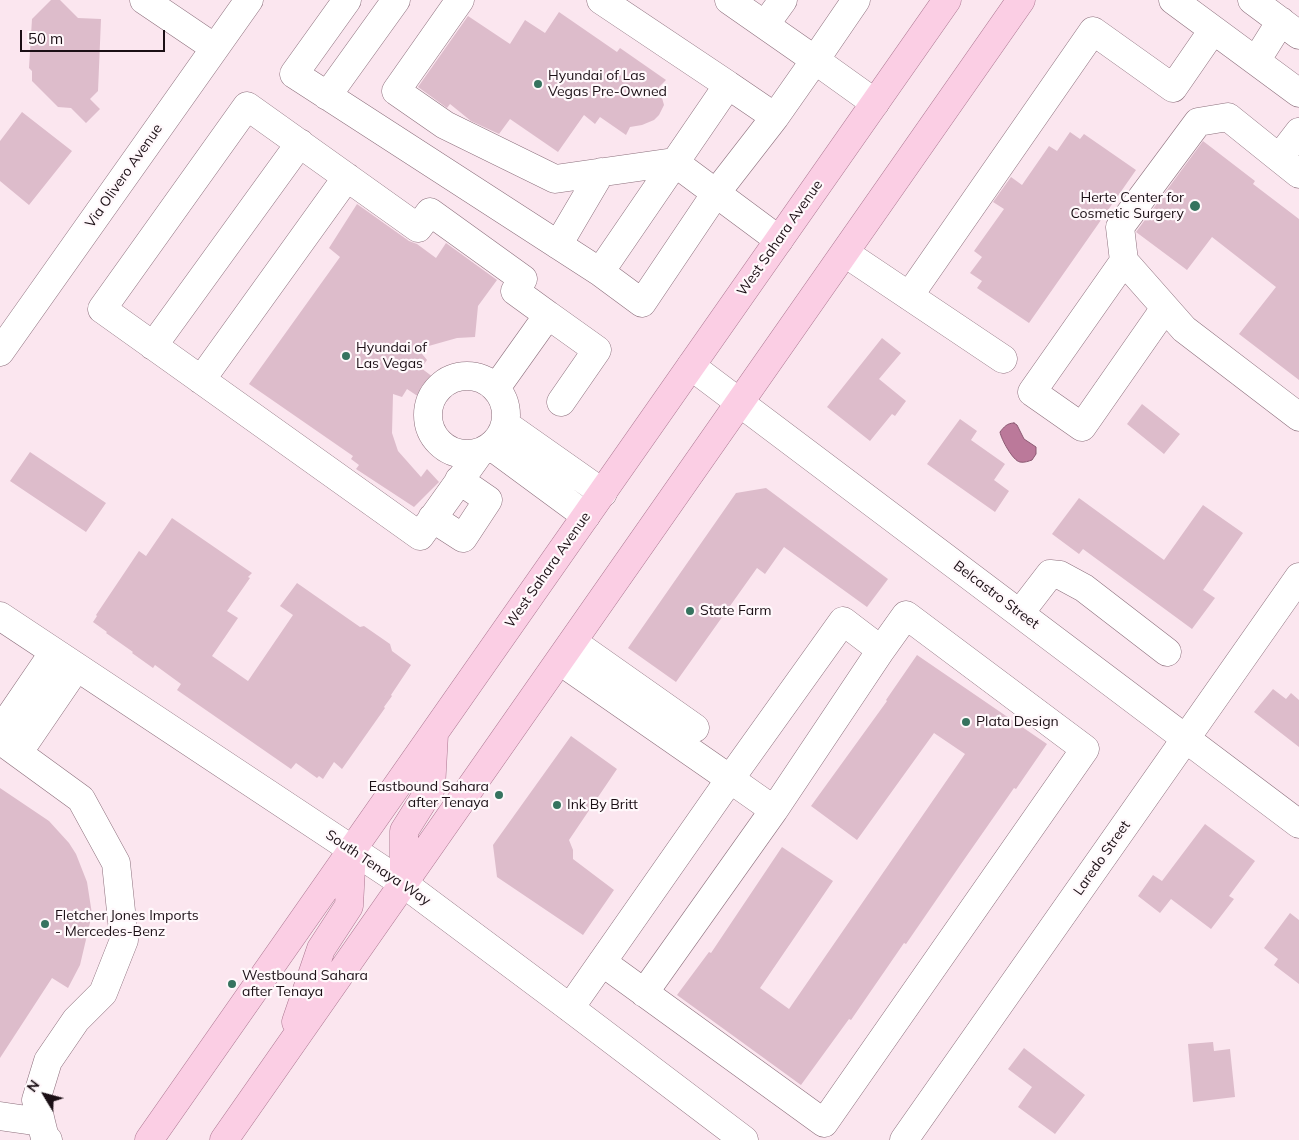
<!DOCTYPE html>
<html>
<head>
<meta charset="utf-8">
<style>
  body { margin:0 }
  #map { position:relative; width:1299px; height:1140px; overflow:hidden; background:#fbe6ef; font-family:Mulish,sans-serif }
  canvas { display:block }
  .north { position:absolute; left:20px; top:1070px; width:50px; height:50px; -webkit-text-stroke:4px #fff8fb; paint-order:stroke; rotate:307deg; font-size:14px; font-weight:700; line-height:20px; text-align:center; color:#1b0f15 }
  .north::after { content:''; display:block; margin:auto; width:18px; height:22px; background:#1b0f15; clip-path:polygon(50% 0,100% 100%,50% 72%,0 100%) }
  .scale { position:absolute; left:20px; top:30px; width:145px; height:22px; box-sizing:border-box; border:2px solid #1b0f15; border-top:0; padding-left:6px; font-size:15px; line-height:18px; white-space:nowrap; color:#1b0f15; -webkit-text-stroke:4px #fff8fb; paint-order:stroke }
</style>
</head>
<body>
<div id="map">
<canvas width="1299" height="1140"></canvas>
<div class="north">N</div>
<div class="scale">50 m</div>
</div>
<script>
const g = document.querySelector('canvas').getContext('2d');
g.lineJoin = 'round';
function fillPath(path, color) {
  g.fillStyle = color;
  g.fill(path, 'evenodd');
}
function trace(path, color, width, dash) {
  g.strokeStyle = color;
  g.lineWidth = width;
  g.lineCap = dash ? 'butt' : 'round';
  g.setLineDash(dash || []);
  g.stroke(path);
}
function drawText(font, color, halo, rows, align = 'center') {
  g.font = font + ' Mulish,sans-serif';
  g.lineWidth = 4.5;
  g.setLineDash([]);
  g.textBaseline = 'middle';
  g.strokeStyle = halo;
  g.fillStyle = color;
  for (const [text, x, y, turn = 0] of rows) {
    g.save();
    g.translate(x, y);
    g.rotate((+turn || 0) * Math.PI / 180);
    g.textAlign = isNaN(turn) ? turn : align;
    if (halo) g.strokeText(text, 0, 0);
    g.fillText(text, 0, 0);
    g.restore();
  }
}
const water = new Path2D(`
  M 1014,423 L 1017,425 L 1024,439 L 1036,447 L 1036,454 L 1032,460 C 1029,461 1024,463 1020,462 C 1013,461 1001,439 1000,432 C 1004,427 1007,423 1014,423 Z`);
const building = new Path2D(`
  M 51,0 L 60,0 L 78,18 L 101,19 L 98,91 L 90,99 L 100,109 L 86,123 L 71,108 L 58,107 L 32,81 L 32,71 L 29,68 L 32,19 Z
  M 559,12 L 617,52 L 620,48 L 666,80 L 659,87 L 664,105 L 659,115 L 654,120 L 642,125 L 630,127 L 626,135 L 600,117 L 595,124 L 584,115 L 558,152 L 510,119 L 499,134 L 471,121 L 450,104 L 447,108 L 418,87 L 468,16 L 510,44 L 525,20 L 545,33 Z
  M 22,112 L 72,151 L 29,205 L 0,181 L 0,141 Z
  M 1070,132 L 1080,139 L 1084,134 L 1136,170 L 1029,323 L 977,288 L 982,281 L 970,273 L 982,257 L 974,251 L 1004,209 L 993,202 L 1011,177 L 1022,185 L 1049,146 L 1057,151 Z
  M 1203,141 L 1255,181 L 1253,184 L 1299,219 L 1299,380 L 1239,334 L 1276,287 L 1212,237 L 1187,270 L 1136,232 Z
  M 357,204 L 409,241 L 417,244 L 436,258 L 446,243 L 497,280 L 478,306 L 475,337 L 457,338 L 418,349 L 427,360 L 421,368 L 437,380 L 422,399 L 407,389 L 402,397 L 393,394 L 392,433 L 398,451 L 421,477 L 427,469 L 439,482 L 414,507 L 356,469 L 359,465 L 351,459 L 353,456 L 249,384 L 340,257 L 329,248 Z
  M 882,338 L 901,353 L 879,379 L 906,401 L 895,416 L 892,414 L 870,441 L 827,407 Z
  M 1142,404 L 1180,434 L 1164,454 L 1127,424 Z
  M 960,419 L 977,431 L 971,440 L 1005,464 L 994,480 L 1009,491 L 995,512 L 927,464 Z
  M 30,452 L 106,503 L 86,532 L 10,481 Z
  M 766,488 L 888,579 L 867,607 L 784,547 L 765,574 L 757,568 L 676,682 L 628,648 L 736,493 Z
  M 1079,498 L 1164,560 L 1203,505 L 1243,533 L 1203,590 L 1215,598 L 1192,629 L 1083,549 L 1079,554 L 1052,534 Z
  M 172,518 L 252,573 L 248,577 L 250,578 L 227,611 L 238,618 L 212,656 L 248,681 L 293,615 L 280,606 L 297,583 L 360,627 L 364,626 L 390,644 L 392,651 L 411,665 L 391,695 L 392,696 L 384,707 L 385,708 L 342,769 L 334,762 L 323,779 L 319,776 L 317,778 L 296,763 L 291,769 L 177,690 L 181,684 L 155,665 L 153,668 L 132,653 L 133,652 L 106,633 L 107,632 L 93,622 L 97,616 L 96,615 L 139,551 L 146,556 Z
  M 917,655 L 1047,744 L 1016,789 L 1014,788 L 961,864 L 906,944 L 904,943 L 851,1020 L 849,1019 L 801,1085 L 677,995 L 709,952 L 711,953 L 782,847 L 833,881 L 760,988 L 789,1009 L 965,754 L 934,733 L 857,840 L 811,806 L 887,701 L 886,700 Z
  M 1273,689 L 1286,699 L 1291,693 L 1299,700 L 1299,747 L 1254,712 Z
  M 571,736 L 617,769 L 569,840 L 573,850 L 573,859 L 614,890 L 583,935 L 497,877 L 493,845 Z
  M 0,788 L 49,821 L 69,843 L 76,854 L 87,882 L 92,914 L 80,965 L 68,988 L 52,978 L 0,1058 Z
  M 1205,824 L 1255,861 L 1229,896 L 1234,899 L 1211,929 L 1171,899 L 1160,913 L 1138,896 L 1153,875 L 1162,881 Z
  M 1290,913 L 1299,920 L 1299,984 L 1274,965 L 1278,959 L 1264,948 Z
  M 1213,1042 L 1214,1051 L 1230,1049 L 1235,1097 L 1193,1102 L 1188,1044 Z
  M 1024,1048 L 1085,1095 L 1055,1134 L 1018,1107 L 1032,1087 L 1008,1069 Z`);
const minor = new Path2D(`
  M 144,0 L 215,48
  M 347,0 L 294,74 L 600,272 L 728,85 L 601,0
  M 460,0 L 396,91 L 445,125 L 555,179 L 674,162 L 779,240
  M 729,0 L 815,60 L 856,0
  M 1173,0 L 1299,93
  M 1252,0 L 1299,35
  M 765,25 L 783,0
  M 1256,61 L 1281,21
  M 327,96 L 396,0
  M 775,117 L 815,60 L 875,103
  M 1299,132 L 1279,158 L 1299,174
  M 1279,158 L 1228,117 L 1198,122 L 1120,227 L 1124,261 L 1184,329 L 1299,417
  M 558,245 L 601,172
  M 845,253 L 1003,359
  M 1124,261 L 1032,392 L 1082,427 L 1165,308
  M 600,272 L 642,303 L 716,193 L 775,117 L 728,85
  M 909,296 L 1093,31 L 1173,88 L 1213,30
  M 153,346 L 300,143
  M 0,352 L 249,0
  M 691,366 L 1299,824
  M428 415a39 39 0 1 1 78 0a39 39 0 1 1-78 0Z
  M 201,380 L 347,177
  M 496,388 L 548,315 L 597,350 L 561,402
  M 505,424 L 603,493
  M 491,446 L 586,516
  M 480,452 L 420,536 L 102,309 L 247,106 L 418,228 L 430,212 L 523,279 L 515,291 L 548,315
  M 432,518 L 463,538 L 488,500 L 459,480
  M 1020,613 L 1050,574 L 1060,575 L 1084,588 L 1167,652
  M 0,616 L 404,884 L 570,1008 L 744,1140
  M 573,642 L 695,728
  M 560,661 L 730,779 L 570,1008
  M 0,731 L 54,652
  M 0,740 L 81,799 L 116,863 L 124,940 L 103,993 L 76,1020 L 48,1061 L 36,1100 L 41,1122 L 45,1138 L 48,1140
  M 18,753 L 76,668
  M 602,962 L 824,1123 L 1085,749 L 906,615 L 881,650 L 843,621 L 730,779 L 774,810
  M 644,993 L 774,810 L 881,650
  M 0,1116 L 41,1122
  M 904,1140 L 1299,577`);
const major = new Path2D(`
  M 404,884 L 404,831 L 431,788 L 434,734
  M 296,1022 L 321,949 L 349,906 L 352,850
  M 149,1140 L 947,0
  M 224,1140 L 1021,0`);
const markers = [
  [538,84,5,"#36735f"],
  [1195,206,6,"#36735f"],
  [346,356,5,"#36735f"],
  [690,611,5,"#36735f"],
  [966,722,5,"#36735f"],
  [499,795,5,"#36735f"],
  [557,805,5,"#36735f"],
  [45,924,5,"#36735f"],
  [232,984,5,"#36735f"]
];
const poiNames = [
  ["Hyundai of Las",548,76],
  ["Vegas Pre-Owned",548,92],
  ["Herte Center for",1184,198,"right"],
  ["Cosmetic Surgery",1184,214,"right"],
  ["Hyundai of",356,348],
  ["Las Vegas",356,364],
  ["State Farm",700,611],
  ["Plata Design",976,722],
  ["Eastbound Sahara",489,787,"right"],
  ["after Tenaya",489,803,"right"],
  ["Ink By Britt",567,805],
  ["Fletcher Jones Imports",55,916],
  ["- Mercedes-Benz",55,932],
  ["Westbound Sahara",242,976],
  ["after Tenaya",242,992]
];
const streetNames = [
  ["Via Olivero Avenue",124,176,-55],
  ["West Sahara Avenue",780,238,-55],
  ["West Sahara Avenue",548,570,-55],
  ["Belcastro Street",996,595,37],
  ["Laredo Street",1102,858,-55],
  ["South Tenaya Way",378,868,34]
];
fillPath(water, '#bb799a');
trace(water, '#8b5972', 1);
fillPath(building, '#ddbccb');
trace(minor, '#8c6f7c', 29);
trace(major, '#ab7690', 29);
trace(minor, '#fff', 28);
trace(major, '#fbcee4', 28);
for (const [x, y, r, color] of markers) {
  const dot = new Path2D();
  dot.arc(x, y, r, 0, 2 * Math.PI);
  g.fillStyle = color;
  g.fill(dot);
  trace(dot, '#fff8fb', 2);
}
drawText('14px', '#1b0f15', '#fff8fb', poiNames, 'left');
drawText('14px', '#1b0f15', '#fff8fb', streetNames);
</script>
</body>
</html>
